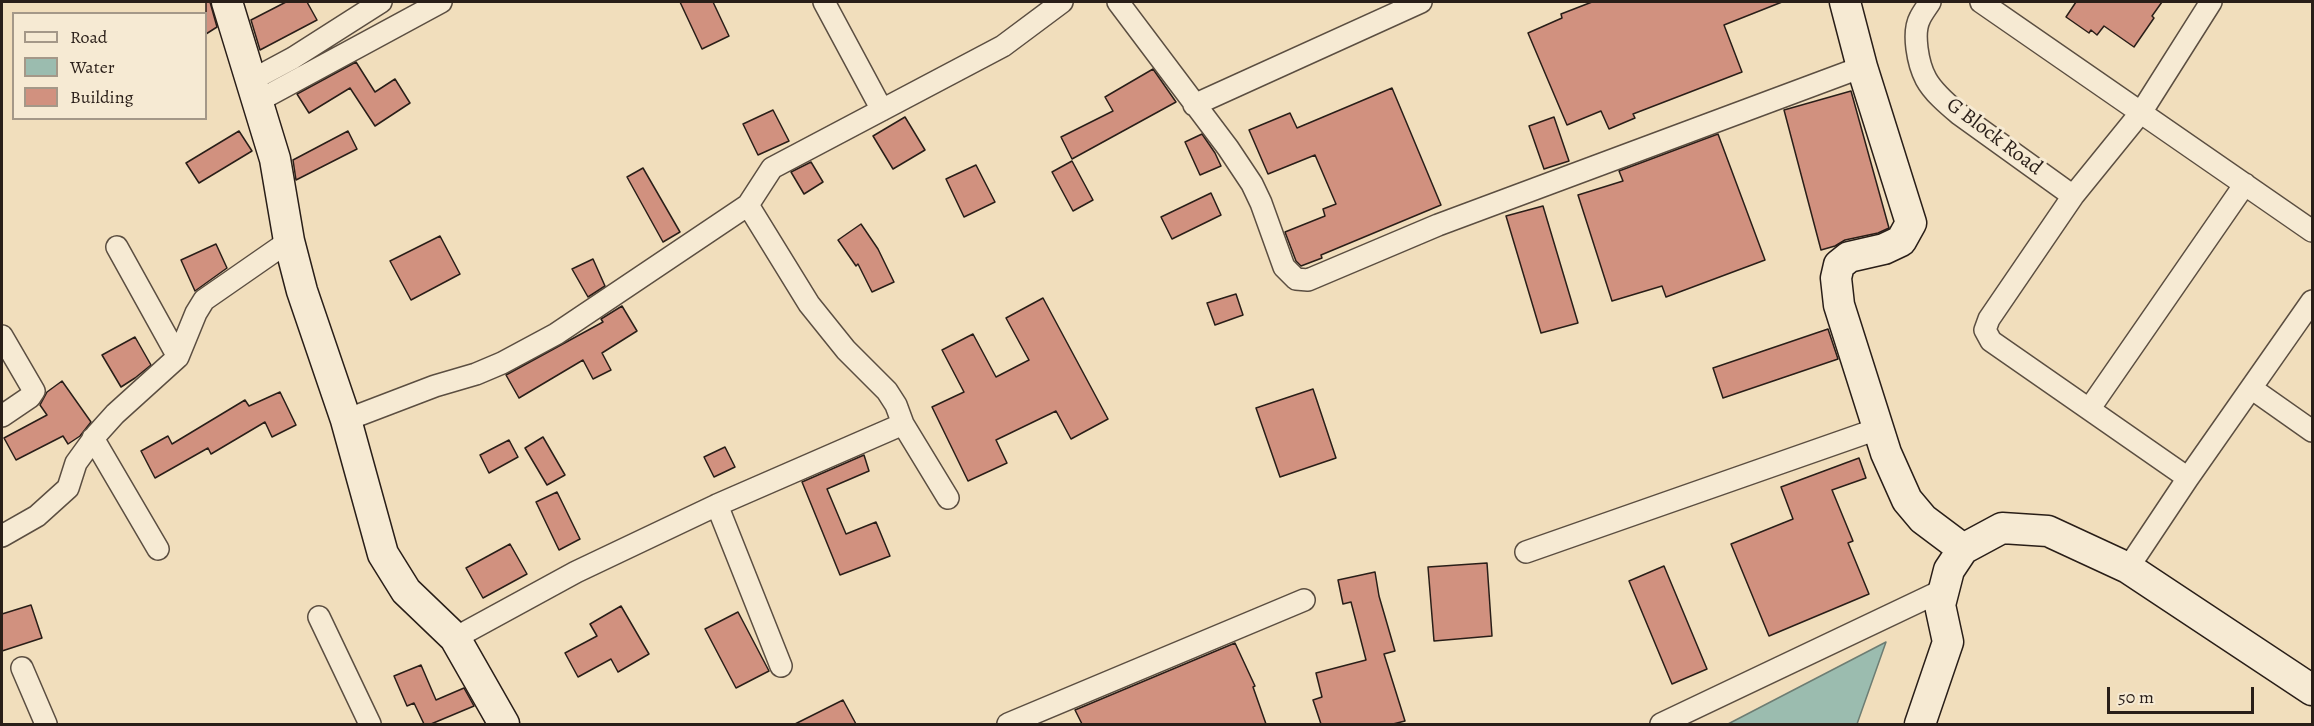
<!DOCTYPE html>
<html>
<head>
<meta charset="utf-8">
<style>
  body { margin:0 }
  #map { position:relative; width:2314px; height:726px; overflow:hidden; background:#f1debc; font-family:Alegreya,serif }
  canvas { display:block }
  .frame { position:absolute; inset:0; border:3px solid #291e18; pointer-events:none }
  .legend { position:absolute; left:12px; top:12px; width:195px; height:108px; box-sizing:border-box; background:#f6ead3; border:2px solid #a49888; margin:0; padding:8px 10px; list-style:none; font-size:18px; color:#291e18 }
  .legend li { display:flex; align-items:center; gap:12px; height:30px }
  .legend b { width:30px; border:2px solid #a49888 }
  .scale { position:absolute; left:2107px; top:687px; width:147px; height:27px; box-sizing:border-box; border:3px solid #291e18; border-top:0; padding-left:8px; font-size:18px; line-height:21px; white-space:nowrap; color:#291e18; -webkit-text-stroke:4px #f6ead3; paint-order:stroke }
</style>
</head>
<body>
<div id="map">
<canvas width="2314" height="726"></canvas>
<div class="frame"></div>
<ul class="legend">
<li><b style="height:8px;background:#f6ead3"></b>Road</li>
<li><b style="height:16px;background:#9bbcaf"></b>Water</li>
<li><b style="height:16px;background:#d1917f"></b>Building</li>
</ul>
<div class="scale">50 m</div>
</div>
<script>
const g = document.querySelector('canvas').getContext('2d');
g.lineJoin = 'round';
function fillPath(path, color) {
  g.fillStyle = color;
  g.fill(path, 'evenodd');
}
function trace(path, color, width, dash) {
  g.strokeStyle = color;
  g.lineWidth = width;
  g.lineCap = dash ? 'butt' : 'round';
  g.setLineDash(dash || []);
  g.stroke(path);
}
function drawText(font, color, halo, rows, align = 'center') {
  g.font = font + ' Alegreya,serif';
  g.lineWidth = 6;
  g.setLineDash([]);
  g.textBaseline = 'middle';
  g.strokeStyle = halo;
  g.fillStyle = color;
  for (const [text, x, y, turn = 0] of rows) {
    g.save();
    g.translate(x, y);
    g.rotate((+turn || 0) * Math.PI / 180);
    g.textAlign = isNaN(turn) ? turn : align;
    if (halo) g.strokeText(text, 0, 0);
    g.fillText(text, 0, 0);
    g.restore();
  }
}
const water = new Path2D(`
  M 1886,642 L 1857,724 L 1728,724 Z`);
const building = new Path2D(`
  M 206,2 L 210,2 L 217,27 L 206,34 Z
  M 286,2 L 307,2 L 317,20 L 260,50 L 251,20 Z
  M 680,2 L 713,2 L 729,36 L 702,49 Z
  M 1592,2 L 1782,2 L 1724,25 L 1742,72 L 1633,114 L 1635,118 L 1609,129 L 1601,111 L 1567,125 L 1528,33 L 1562,18 L 1561,14 Z
  M 2076,2 L 2162,2 L 2152,16 L 2154,18 L 2134,47 L 2104,26 L 2097,35 L 2091,30 L 2089,33 L 2066,17 Z
  M 356,62 L 375,92 L 395,79 L 410,103 L 375,126 L 350,88 L 309,113 L 297,94 Z
  M 1153,69 L 1176,102 L 1072,159 L 1061,137 L 1113,111 L 1105,97 Z
  M 1392,88 L 1441,205 L 1321,255 L 1322,258 L 1301,266 L 1296,261 L 1285,232 L 1325,216 L 1323,209 L 1336,204 L 1315,155 L 1268,174 L 1249,130 L 1290,113 L 1297,128 Z
  M 1851,91 L 1889,228 L 1878,233 L 1845,240 L 1835,246 L 1821,250 L 1784,110 Z
  M 773,110 L 789,141 L 758,155 L 743,124 Z
  M 905,117 L 925,150 L 893,169 L 873,136 Z
  M 1554,117 L 1569,161 L 1544,169 L 1529,126 Z
  M 239,131 L 252,151 L 199,183 L 186,163 Z
  M 348,131 L 357,149 L 296,180 L 293,160 Z
  M 1202,134 L 1215,153 L 1221,166 L 1200,175 L 1185,142 Z
  M 1718,134 L 1765,260 L 1666,297 L 1662,286 L 1612,301 L 1578,195 L 1623,181 L 1619,171 Z
  M 1072,161 L 1093,200 L 1073,211 L 1052,172 Z
  M 811,162 L 823,182 L 804,194 L 791,172 Z
  M 976,165 L 995,202 L 964,217 L 946,179 Z
  M 643,168 L 680,232 L 663,242 L 627,177 Z
  M 1211,193 L 1221,215 L 1172,239 L 1161,217 Z
  M 1543,206 L 1578,323 L 1541,333 L 1506,216 Z
  M 861,224 L 878,249 L 894,282 L 872,292 L 858,264 L 856,266 L 838,240 Z
  M 440,236 L 460,274 L 411,300 L 390,261 Z
  M 216,244 L 227,268 L 195,291 L 181,260 Z
  M 593,259 L 605,286 L 588,297 L 572,269 Z
  M 1236,294 L 1243,315 L 1215,325 L 1207,303 Z
  M 1043,298 L 1108,419 L 1071,439 L 1056,411 L 996,440 L 1007,463 L 968,481 L 932,407 L 964,392 L 942,350 L 973,334 L 996,377 L 1029,360 L 1006,318 Z
  M 622,306 L 637,331 L 602,353 L 611,370 L 593,379 L 583,360 L 519,398 L 506,375 L 603,322 L 601,319 Z
  M 1828,329 L 1838,359 L 1723,398 L 1713,368 Z
  M 135,337 L 151,365 L 135,378 L 121,387 L 102,355 Z
  M 62,381 L 91,422 L 80,436 L 68,444 L 63,436 L 16,460 L 4,438 L 47,415 L 40,405 L 47,392 Z
  M 1313,389 L 1336,458 L 1280,477 L 1256,408 Z
  M 280,392 L 296,425 L 272,437 L 265,422 L 211,454 L 208,448 L 155,478 L 141,451 L 168,436 L 172,444 L 245,400 L 249,406 Z
  M 543,437 L 565,475 L 547,485 L 525,448 Z
  M 509,440 L 518,457 L 489,473 L 480,455 Z
  M 725,447 L 735,467 L 714,477 L 704,457 Z
  M 864,455 L 869,471 L 827,489 L 846,534 L 876,522 L 890,556 L 840,575 L 802,482 Z
  M 1859,458 L 1866,478 L 1832,490 L 1853,541 L 1848,543 L 1869,594 L 1769,636 L 1731,544 L 1793,519 L 1781,487 Z
  M 557,492 L 580,539 L 559,550 L 536,502 Z
  M 510,544 L 527,574 L 483,598 L 466,568 Z
  M 1487,563 L 1492,636 L 1434,641 L 1428,567 Z
  M 1664,566 L 1707,669 L 1672,684 L 1629,581 Z
  M 1375,572 L 1379,596 L 1395,651 L 1384,654 L 1405,721 L 1393,724 L 1321,724 L 1313,700 L 1322,697 L 1316,673 L 1366,660 L 1351,602 L 1343,604 L 1338,580 Z
  M 31,605 L 42,638 L 2,651 L 2,614 Z
  M 621,606 L 649,654 L 618,672 L 611,659 L 578,677 L 565,653 L 597,636 L 590,624 Z
  M 738,612 L 769,671 L 736,688 L 705,629 Z
  M 1235,643 L 1255,686 L 1253,687 L 1266,724 L 1082,724 L 1075,710 Z
  M 421,665 L 436,700 L 464,688 L 474,706 L 431,724 L 424,724 L 414,703 L 407,706 L 394,676 Z
  M 843,700 L 856,724 L 795,724 Z`);
const street = new Path2D(`
  M 824,2 L 882,110
  M 1118,2 L 1228,148 L 1252,184 L 1261,203 L 1284,267 L 1296,279 L 1308,280 L 1438,225 L 1862,67
  M 1930,2 C 1927,7 1923,12 1920,18 C 1912,33 1918,64 1926,79 C 1933,92 1947,104 1959,114 L 2073,196
  M 1981,2 L 2312,231
  M 252,80 L 293,58 L 381,2
  M 258,101 L 441,2
  M 1194,105 L 1421,2
  M 748,205 L 809,304 L 846,350 L 887,391 L 896,405 L 903,424 L 948,498
  M 117,247 L 178,357
  M 2,336 L 34,391 L 30,397 L 2,416
  M 2251,388 L 2312,431
  M 2090,408 L 2245,184
  M 346,420 L 435,386 L 476,374 L 502,363 L 556,334 L 748,205 L 772,168 L 1003,46 L 1062,2
  M 93,438 L 158,549
  M 2188,478 L 1991,341 L 1985,330 L 1989,319 L 2073,196 L 2142,111 L 2211,2
  M 717,505 L 781,666
  M 2,536 L 37,516 L 68,488 L 76,463 L 97,434 L 115,414 L 178,357 L 196,313 L 204,300 L 289,241
  M 1526,552 L 1880,428
  M 2128,568 L 2188,478 L 2312,301
  M 319,617 L 370,724
  M 455,638 L 576,572 L 717,505 L 903,424
  M 22,668 L 46,724
  M 1008,724 L 1304,600
  M 1661,724 L 1943,590`);
const secondary = new Path2D(`
  M 227,2 L 275,159 L 289,241 L 302,291 L 346,420 L 383,554 L 406,591 L 455,638 L 504,724
  M 1845,2 L 1862,67 L 1911,223 L 1901,241 L 1884,249 L 1849,257 L 1839,265 L 1836,278 L 1839,305 L 1886,453 L 1907,500 L 1923,519 L 1963,549
  M 1920,724 L 1948,642 L 1940,605 L 1949,570 L 1963,549 L 2002,528 L 2048,531 L 2128,568 L 2312,690`);
const streetNames = [
  ["G Block Road",1994,137,37]
];
fillPath(water, '#9bbcaf');
trace(water, '#6d7d73', 1.5);
fillPath(building, '#d1917f');
trace(building, '#291e18', 1.5);
trace(street, '#5b4e41', 24);
trace(secondary, '#291e18', 33);
trace(street, '#f6ead3', 21);
trace(secondary, '#f6ead3', 30);
drawText('21px', '#291e18', '#f6ead3', streetNames);
</script>
</body>
</html>
